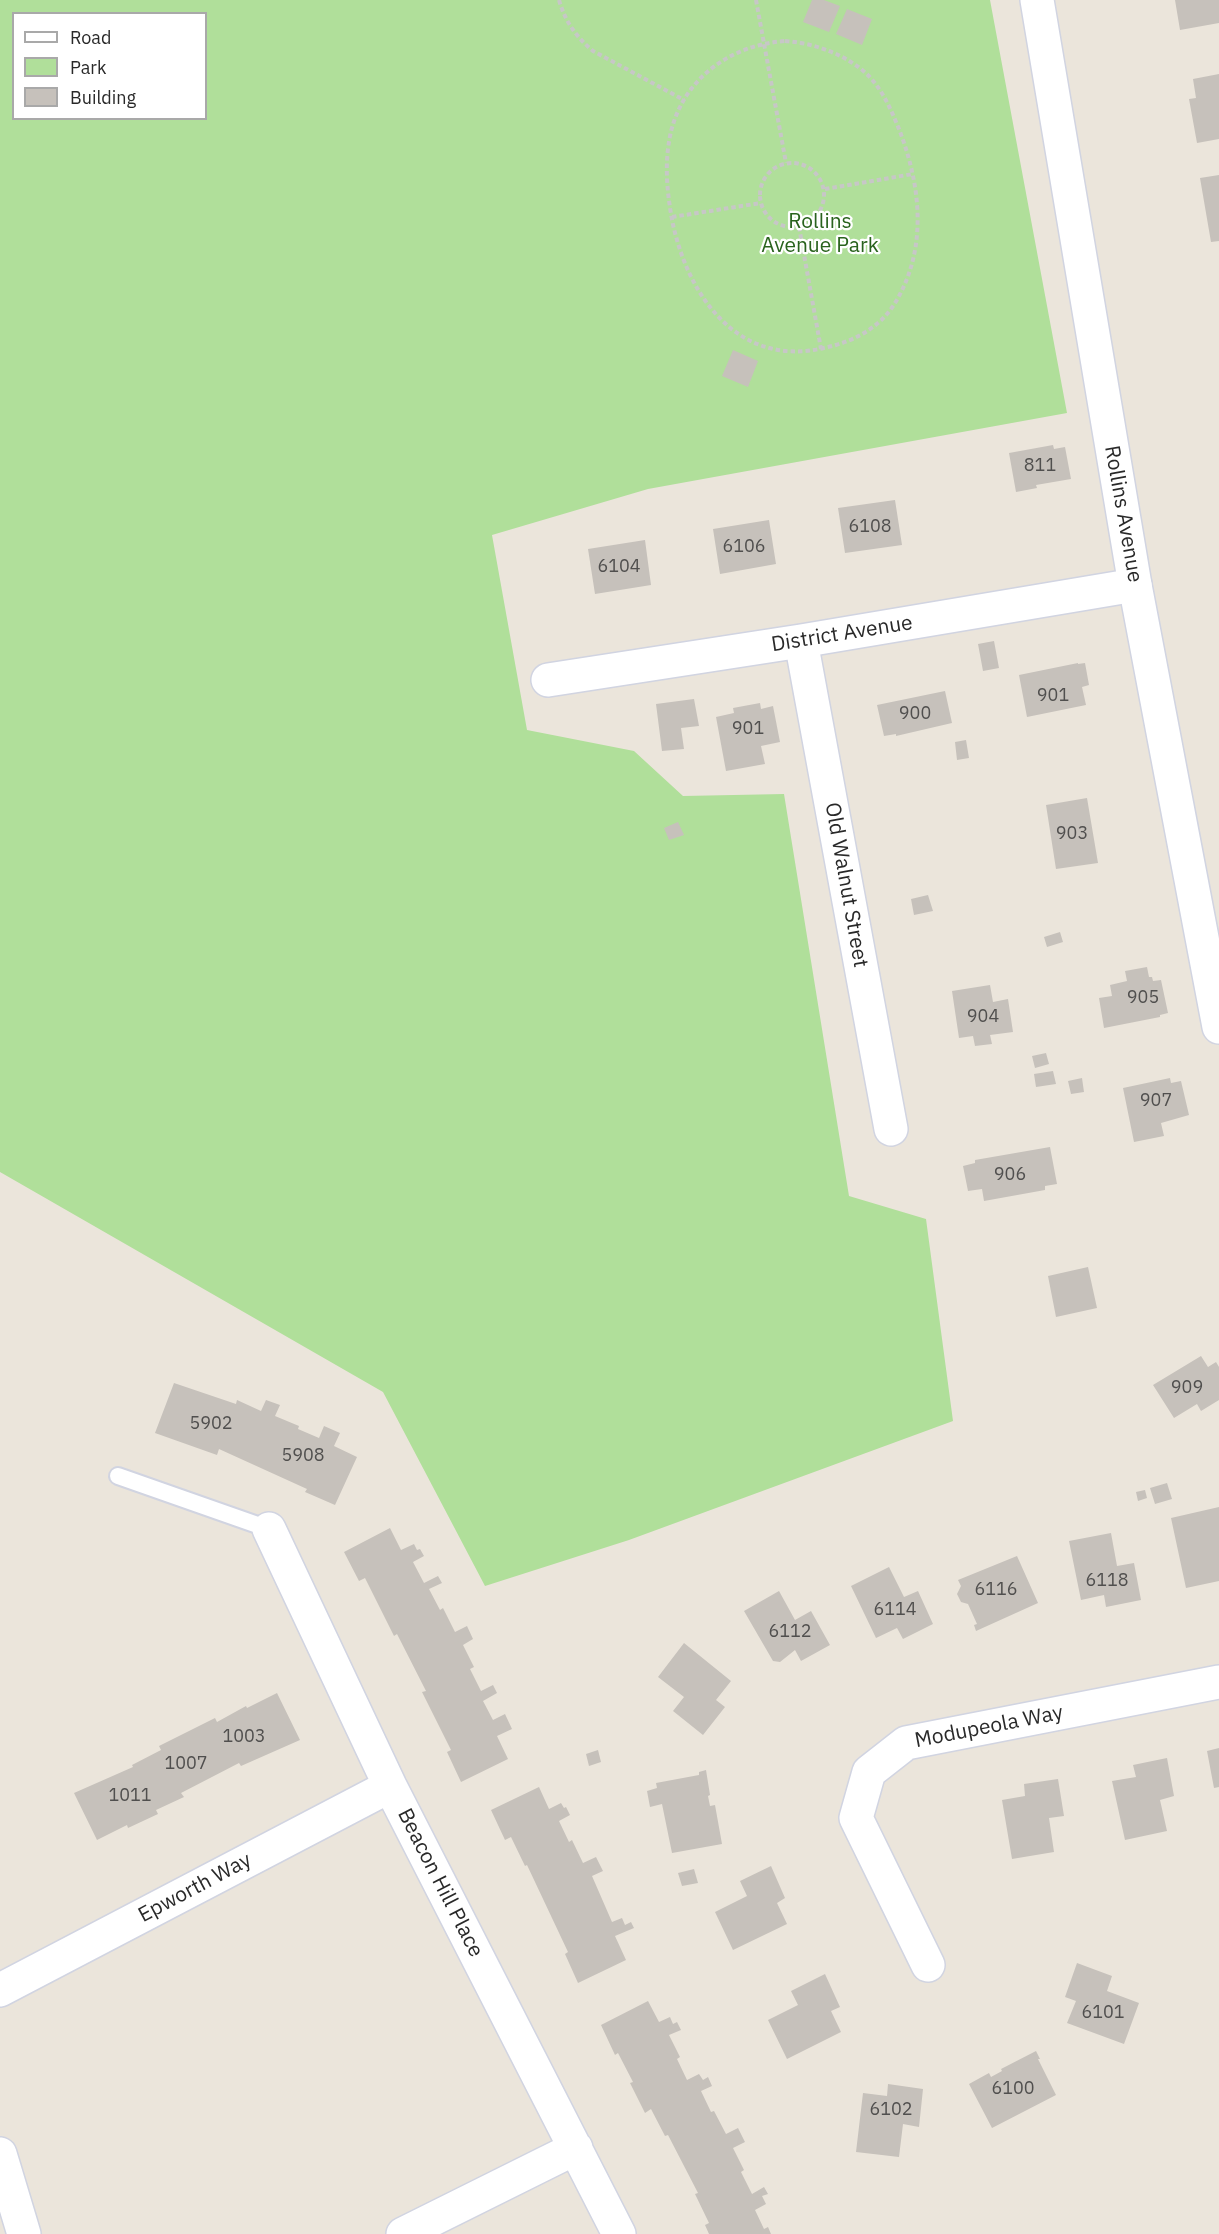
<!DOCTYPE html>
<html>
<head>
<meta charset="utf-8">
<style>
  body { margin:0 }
  #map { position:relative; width:1219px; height:2234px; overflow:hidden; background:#ebe5db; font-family:"IBM Plex Sans",sans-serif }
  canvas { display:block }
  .legend { position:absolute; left:12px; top:12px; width:195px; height:108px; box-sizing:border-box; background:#fff; border:2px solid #a9a9a9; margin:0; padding:8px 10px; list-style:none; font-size:18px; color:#292929 }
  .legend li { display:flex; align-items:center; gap:12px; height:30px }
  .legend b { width:30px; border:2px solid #a9a9a9 }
</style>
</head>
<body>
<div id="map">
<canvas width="1219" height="2234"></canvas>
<ul class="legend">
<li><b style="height:8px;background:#fff"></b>Road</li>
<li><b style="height:16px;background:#b0df9a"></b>Park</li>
<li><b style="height:16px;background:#c6c1bb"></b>Building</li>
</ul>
</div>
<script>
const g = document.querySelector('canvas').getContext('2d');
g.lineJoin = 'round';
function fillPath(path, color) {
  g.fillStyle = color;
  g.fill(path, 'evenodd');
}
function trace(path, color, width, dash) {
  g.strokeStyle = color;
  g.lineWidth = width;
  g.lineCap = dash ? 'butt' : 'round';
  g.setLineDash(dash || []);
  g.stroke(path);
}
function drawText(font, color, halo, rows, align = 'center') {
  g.font = font + ' "IBM Plex Sans",sans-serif';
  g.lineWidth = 4.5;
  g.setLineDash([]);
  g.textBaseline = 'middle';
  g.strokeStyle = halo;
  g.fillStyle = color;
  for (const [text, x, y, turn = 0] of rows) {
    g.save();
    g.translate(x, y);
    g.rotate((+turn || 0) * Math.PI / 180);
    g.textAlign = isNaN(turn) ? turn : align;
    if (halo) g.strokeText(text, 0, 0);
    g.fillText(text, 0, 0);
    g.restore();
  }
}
const green = new Path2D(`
  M 0,0 L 990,0 L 1067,413 L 648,489 L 492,535 L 527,730 L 634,751 L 683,796 L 784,794 L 849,1196 L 926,1219 L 953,1421 L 629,1540 L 485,1586 L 383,1392 L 0,1172 ZM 14,14 L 206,14 L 206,118 L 14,118 Z`);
const building = new Path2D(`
  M 812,0 L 824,0 L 840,6 L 829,32 L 803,22 Z
  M 1175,0 L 1219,0 L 1219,23 L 1180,30 Z
  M 847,9 L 872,19 L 862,45 L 836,34 Z
  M 1219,74 L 1219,139 L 1197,143 L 1189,99 L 1196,98 L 1193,79 Z
  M 1219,175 L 1219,241 L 1211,242 L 1200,178 Z
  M 733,350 L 758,361 L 748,387 L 722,376 Z
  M 1053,445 L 1054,449 L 1065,447 L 1071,479 L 1036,485 L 1037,488 L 1016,492 L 1009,453 Z
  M 895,500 L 902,545 L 845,553 L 838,508 Z
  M 769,520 L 776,564 L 720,574 L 713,529 Z
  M 645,540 L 651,585 L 595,594 L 588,549 Z
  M 994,641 L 999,668 L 983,671 L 978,644 Z
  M 1078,663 L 1078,664 L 1085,663 L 1089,685 L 1082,687 L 1086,705 L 1027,717 L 1019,675 Z
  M 945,691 L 952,723 L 896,736 L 896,734 L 884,736 L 877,705 Z
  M 694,699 L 699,726 L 681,728 L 684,749 L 662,751 L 656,704 Z
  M 760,703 L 761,709 L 773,706 L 780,742 L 761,746 L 765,764 L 726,771 L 716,717 L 734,713 L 733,708 Z
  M 966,740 L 969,758 L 957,760 L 955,742 Z
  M 1087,798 L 1098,863 L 1056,869 L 1046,805 Z
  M 678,822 L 684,835 L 669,840 L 664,828 Z
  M 928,895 L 933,911 L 914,915 L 911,899 Z
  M 1060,932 L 1063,942 L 1047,947 L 1044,937 Z
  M 1147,967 L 1149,977 L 1152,977 L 1153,981 L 1161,980 L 1168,1013 L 1160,1015 L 1160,1017 L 1104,1028 L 1099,998 L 1112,996 L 1110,985 L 1127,981 L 1125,971 Z
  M 990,985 L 993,1002 L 1008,999 L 1013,1032 L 990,1035 L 992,1044 L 975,1046 L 973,1036 L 959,1038 L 952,991 Z
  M 1046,1053 L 1049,1064 L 1035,1068 L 1032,1056 Z
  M 1053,1071 L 1056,1084 L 1036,1087 L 1034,1074 Z
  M 1082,1078 L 1084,1092 L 1071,1094 L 1068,1081 Z
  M 1170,1078 L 1171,1083 L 1181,1081 L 1189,1115 L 1161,1123 L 1164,1136 L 1134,1142 L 1123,1088 Z
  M 1050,1147 L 1057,1184 L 1045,1186 L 1045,1190 L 984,1201 L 982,1189 L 968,1191 L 963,1166 L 975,1163 L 975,1160 Z
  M 1088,1267 L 1097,1308 L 1056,1317 L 1048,1276 Z
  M 1201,1356 L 1208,1367 L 1216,1362 L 1219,1367 L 1219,1400 L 1201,1411 L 1197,1404 L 1174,1418 L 1153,1385 Z
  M 174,1383 L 236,1404 L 237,1400 L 261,1411 L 266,1400 L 280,1405 L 275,1416 L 299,1426 L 298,1429 L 319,1438 L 324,1426 L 340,1433 L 334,1446 L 357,1457 L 335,1505 L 305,1492 L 307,1489 L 219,1449 L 217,1455 L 155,1433 Z
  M 1167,1483 L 1172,1499 L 1155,1504 L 1150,1488 Z
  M 1145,1490 L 1147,1498 L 1138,1501 L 1136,1492 Z
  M 1219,1507 L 1219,1581 L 1186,1588 L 1171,1518 Z
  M 390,1528 L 401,1550 L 414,1544 L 417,1550 L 420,1549 L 424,1556 L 413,1562 L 424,1583 L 438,1576 L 442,1583 L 429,1589 L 440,1610 L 443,1608 L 455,1632 L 467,1626 L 473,1639 L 463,1645 L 474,1667 L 470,1669 L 481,1691 L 493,1685 L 497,1693 L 483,1701 L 493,1720 L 505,1714 L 512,1729 L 497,1736 L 508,1759 L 461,1782 L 447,1752 L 451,1750 L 422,1692 L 426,1691 L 397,1634 L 394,1636 L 365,1578 L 359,1581 L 344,1552 Z
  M 1111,1533 L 1117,1566 L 1134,1563 L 1141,1600 L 1106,1607 L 1104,1595 L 1081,1600 L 1069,1541 Z
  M 1017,1556 L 1038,1603 L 976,1631 L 974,1625 L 977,1624 L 968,1604 L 961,1602 L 957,1594 L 961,1586 L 958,1580 Z
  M 889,1567 L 904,1597 L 918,1591 L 933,1624 L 903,1639 L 897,1628 L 876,1638 L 851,1586 Z
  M 779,1591 L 795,1620 L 811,1611 L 830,1645 L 801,1661 L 795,1650 L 780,1662 L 773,1661 L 744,1611 Z
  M 684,1643 L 731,1681 L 716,1700 L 725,1707 L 703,1735 L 673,1711 L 684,1697 L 658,1677 Z
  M 277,1693 L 300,1740 L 241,1766 L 239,1763 L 181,1793 L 184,1797 L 156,1810 L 158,1814 L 128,1828 L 127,1825 L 97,1840 L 74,1793 L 133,1767 L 132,1765 L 161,1750 L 159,1746 L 215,1718 L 217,1722 L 246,1706 L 247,1708 Z
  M 1219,1748 L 1219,1787 L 1214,1788 L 1207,1751 Z
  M 598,1750 L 601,1762 L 589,1766 L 586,1754 Z
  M 1167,1758 L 1174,1796 L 1160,1800 L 1167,1831 L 1125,1840 L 1112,1781 L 1136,1777 L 1133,1765 Z
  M 706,1770 L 710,1795 L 708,1796 L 710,1806 L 715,1805 L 722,1844 L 672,1853 L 662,1804 L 650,1807 L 647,1791 L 657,1788 L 656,1783 L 699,1775 L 699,1772 Z
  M 1058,1779 L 1064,1816 L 1049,1818 L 1054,1852 L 1012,1859 L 1002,1800 L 1025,1796 L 1024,1784 Z
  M 539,1787 L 549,1809 L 561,1803 L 564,1808 L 566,1807 L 570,1815 L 559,1821 L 569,1842 L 572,1840 L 583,1863 L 596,1857 L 603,1871 L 592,1876 L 612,1922 L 622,1918 L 625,1925 L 631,1922 L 634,1928 L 615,1936 L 626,1960 L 578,1983 L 565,1954 L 568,1952 L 527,1865 L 525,1866 L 511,1837 L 505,1840 L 491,1810 Z
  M 771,1866 L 785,1898 L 777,1903 L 787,1924 L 733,1950 L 715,1912 L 747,1896 L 740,1881 Z
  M 694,1869 L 698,1883 L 682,1886 L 678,1873 Z
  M 1077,1963 L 1112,1976 L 1107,1991 L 1139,2003 L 1124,2044 L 1067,2023 L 1076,2001 L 1065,1997 Z
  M 825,1974 L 840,2007 L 831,2011 L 841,2032 L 787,2059 L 768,2020 L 798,2005 L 791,1991 Z
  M 648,2001 L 659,2022 L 670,2017 L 673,2024 L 677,2022 L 681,2030 L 669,2035 L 680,2057 L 677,2059 L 687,2080 L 699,2074 L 703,2080 L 708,2077 L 712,2086 L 701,2091 L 711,2112 L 714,2111 L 726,2134 L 738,2128 L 745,2142 L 733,2148 L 744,2170 L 741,2172 L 752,2194 L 764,2187 L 768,2194 L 762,2196 L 766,2204 L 755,2210 L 764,2229 L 768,2227 L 771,2234 L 709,2234 L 705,2225 L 709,2223 L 695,2194 L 698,2193 L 668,2135 L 665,2136 L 651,2109 L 645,2113 L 630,2083 L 633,2082 L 618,2053 L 615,2055 L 601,2025 Z
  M 1036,2051 L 1040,2059 L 1038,2059 L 1056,2095 L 992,2128 L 969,2084 L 989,2073 L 991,2077 L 1002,2071 L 1001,2069 Z
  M 888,2084 L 923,2089 L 919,2127 L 903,2124 L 899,2157 L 856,2152 L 863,2093 L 887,2096 Z`);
const path = new Path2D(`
  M 559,0 C 565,21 576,37 593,51 L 684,100
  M 756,0 L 786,163
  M 785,41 C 812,43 839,52 861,69 C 880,84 890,107 899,129 C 921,186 928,249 895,303 C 879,329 852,342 824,348 C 735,369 684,290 671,214 C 667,190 665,166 669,142 C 678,82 728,45 785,41 Z
  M760 195a32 32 0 1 1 64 0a32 32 0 1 1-64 0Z
  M 825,189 L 913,174
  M 672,217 L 761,203
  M 799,227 L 821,349`);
const service = new Path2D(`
  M 118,1476 L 269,1529`);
const minor = new Path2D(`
  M 801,641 L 891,1129
  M 548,680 L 801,641 L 1135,585
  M 269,1529 L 390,1786 L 619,2234
  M 928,1965 L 856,1818 L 869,1772 L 906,1743 L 1219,1682
  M 0,1990 L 390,1786
  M 0,2154 L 24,2234
  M 403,2234 L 576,2148`);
const tertiary = new Path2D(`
  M 1037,0 L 1135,585 L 1219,1027`);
const numberNames = [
  ["811",1040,466],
  ["6108",870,527],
  ["6106",744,547],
  ["6104",619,567],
  ["901",1053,696],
  ["900",915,714],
  ["901",748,729],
  ["903",1072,834],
  ["905",1143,998],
  ["904",983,1017],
  ["907",1156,1101],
  ["906",1010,1175],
  ["909",1187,1388],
  ["5902",211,1424],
  ["5908",303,1456],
  ["6118",1107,1581],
  ["6116",996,1590],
  ["6114",895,1610],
  ["6112",790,1632],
  ["1003",244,1737],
  ["1007",186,1764],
  ["1011",130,1796],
  ["6101",1103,2013],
  ["6100",1013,2089],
  ["6102",891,2110]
];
const parkNames = [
  ["Rollins",820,222],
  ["Avenue Park",820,246]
];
const streetNames = [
  ["Rollins Avenue",1123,514,80],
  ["District Avenue",842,634,-9],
  ["Old Walnut Street",846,885,80],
  ["Modupeola Way",989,1727,-11],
  ["Beacon Hill Place",440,1883,63],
  ["Epworth Way",195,1888,-28]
];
fillPath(green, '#b0df9a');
fillPath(building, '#c6c1bb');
trace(service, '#d1d4e1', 20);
trace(minor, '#d1d4e1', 36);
trace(tertiary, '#d1d4e1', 36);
trace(path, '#c7c7c7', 4, [4.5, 3]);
trace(service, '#fff', 16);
trace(minor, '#fff', 33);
trace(tertiary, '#fff', 33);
drawText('18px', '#504f4e', null, numberNames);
drawText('21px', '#29631d', '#fff', parkNames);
drawText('21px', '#292929', '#fff', streetNames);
</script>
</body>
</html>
